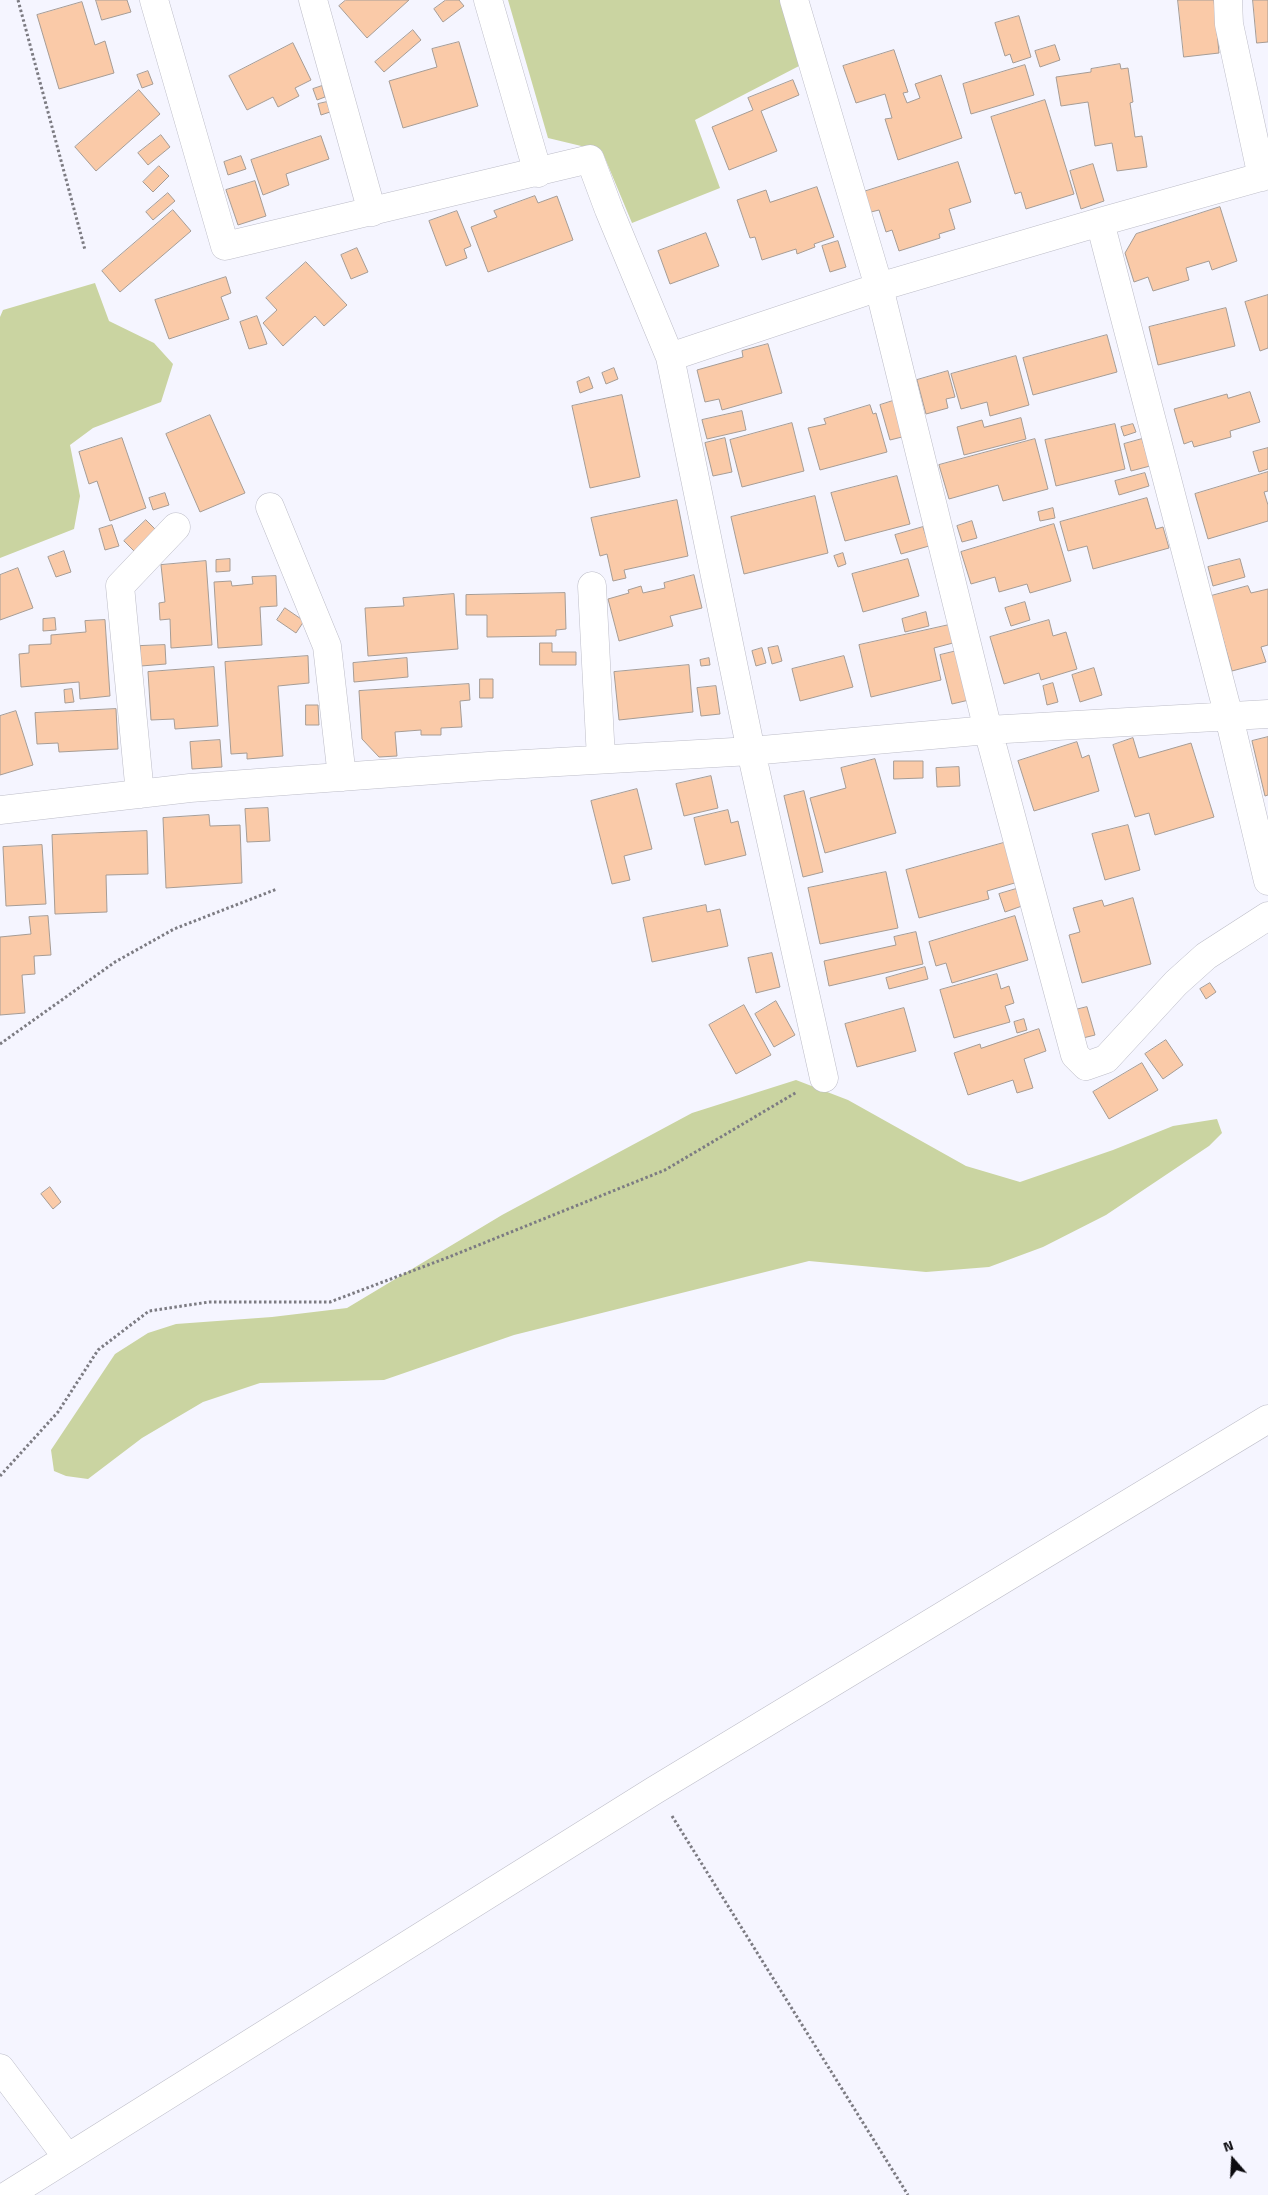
<!DOCTYPE html>
<html>
<head>
<meta charset="utf-8">
<style>
  body { margin:0 }
  #map { position:relative; width:1268px; height:2195px; overflow:hidden; background:#f5f5ff; font-family:"Titillium Web",sans-serif }
  canvas { display:block }
  .north { position:absolute; left:1208px; top:2135px; width:50px; height:50px; -webkit-text-stroke:4px #f5f5ff; paint-order:stroke; rotate:341deg; font-size:14px; font-weight:700; line-height:20px; text-align:center; color:#0c0b0f }
  .north::after { content:''; display:block; margin:auto; width:18px; height:22px; background:#0c0b0f; clip-path:polygon(50% 0,100% 100%,50% 72%,0 100%) }
</style>
</head>
<body>
<div id="map">
<canvas width="1268" height="2195"></canvas>
<div class="north">N</div>
</div>
<script>
const g = document.querySelector('canvas').getContext('2d');
g.lineJoin = 'round';
function fillPath(path, color) {
  g.fillStyle = color;
  g.fill(path, 'evenodd');
}
function trace(path, color, width, dash) {
  g.strokeStyle = color;
  g.lineWidth = width;
  g.lineCap = dash ? 'butt' : 'round';
  g.setLineDash(dash || []);
  g.stroke(path);
}
const green = new Path2D(`
  M 508,0 L 783,0 L 799,66 L 695,120 L 720,188 L 632,223 L 602,151 L 548,138 Z
  M 95,283 L 109,321 L 154,343 L 173,364 L 161,402 L 93,428 L 70,445 L 80,496 L 74,529 L 0,558 L 0,317 L 3,310 Z
  M 796,1080 L 848,1100 L 966,1166 L 1020,1182 L 1113,1150 L 1173,1126 L 1217,1119 L 1222,1133 L 1209,1146 L 1106,1215 L 1043,1247 L 989,1267 L 926,1272 L 809,1261 L 514,1335 L 384,1380 L 260,1383 L 203,1402 L 142,1438 L 88,1479 L 66,1476 L 54,1471 L 51,1450 L 115,1354 L 148,1333 L 176,1324 L 272,1317 L 347,1308 L 502,1215 L 692,1113 Z`);
const building = new Path2D(`
  M 96,0 L 127,0 L 131,12 L 102,20 Z
  M 346,0 L 409,0 L 367,38 L 339,6 Z
  M 446,0 L 459,0 L 464,6 L 443,22 L 434,9 Z
  M 1178,0 L 1214,0 L 1219,53 L 1184,57 Z
  M 1253,0 L 1268,0 L 1268,42 L 1257,43 Z
  M 82,2 L 95,45 L 105,41 L 114,73 L 59,89 L 37,15 Z
  M 1019,16 L 1031,57 L 1013,63 L 1010,54 L 1005,56 L 995,23 Z
  M 413,30 L 421,40 L 384,72 L 375,62 Z
  M 459,42 L 478,106 L 403,128 L 389,81 L 437,67 L 432,49 Z
  M 293,43 L 311,80 L 295,88 L 299,96 L 278,107 L 273,97 L 247,110 L 229,76 Z
  M 1055,45 L 1060,60 L 1040,67 L 1035,51 Z
  M 894,50 L 908,92 L 903,93 L 907,103 L 920,98 L 915,84 L 941,75 L 962,138 L 898,160 L 885,119 L 892,118 L 885,94 L 856,103 L 843,66 Z
  M 1120,64 L 1121,69 L 1128,68 L 1133,102 L 1130,103 L 1135,137 L 1142,136 L 1147,167 L 1117,171 L 1112,143 L 1095,146 L 1088,102 L 1061,106 L 1056,77 L 1091,72 L 1091,69 Z
  M 1025,65 L 1034,95 L 971,114 L 963,84 Z
  M 148,71 L 153,84 L 142,88 L 137,75 Z
  M 793,80 L 799,95 L 761,111 L 777,151 L 729,170 L 712,127 L 753,110 L 748,98 Z
  M 322,86 L 325,97 L 317,100 L 313,89 Z
  M 139,90 L 160,114 L 96,171 L 75,147 Z
  M 1045,100 L 1074,194 L 1026,209 L 1021,192 L 1015,194 L 991,117 Z
  M 327,102 L 330,112 L 321,115 L 318,104 Z
  M 161,135 L 170,147 L 148,165 L 138,153 Z
  M 321,136 L 329,159 L 286,174 L 289,185 L 263,195 L 251,160 Z
  M 241,156 L 246,169 L 228,175 L 224,162 Z
  M 958,162 L 971,202 L 949,209 L 955,229 L 939,234 L 940,238 L 899,251 L 892,230 L 886,232 L 879,210 L 867,213 L 860,193 Z
  M 1093,164 L 1104,201 L 1081,209 L 1070,171 Z
  M 159,166 L 169,176 L 153,192 L 143,182 Z
  M 255,181 L 266,216 L 238,225 L 226,190 Z
  M 817,187 L 834,237 L 814,244 L 815,247 L 797,254 L 796,249 L 762,260 L 755,237 L 750,238 L 737,200 L 766,190 L 770,202 Z
  M 168,193 L 175,201 L 153,220 L 146,212 Z
  M 535,196 L 538,203 L 557,196 L 573,240 L 488,272 L 471,227 L 497,217 L 494,211 Z
  M 1220,207 L 1237,261 L 1212,270 L 1209,261 L 1186,268 L 1189,280 L 1153,291 L 1148,277 L 1134,282 L 1125,253 L 1136,234 Z
  M 173,210 L 191,231 L 120,292 L 102,271 Z
  M 457,211 L 471,246 L 464,249 L 467,258 L 446,266 L 429,221 Z
  M 706,233 L 719,266 L 670,284 L 658,251 Z
  M 838,241 L 846,267 L 830,272 L 822,246 Z
  M 357,248 L 368,272 L 351,279 L 341,255 Z
  M 306,262 L 347,305 L 324,326 L 315,316 L 283,346 L 263,323 L 277,310 L 266,298 Z
  M 226,277 L 231,293 L 221,297 L 229,319 L 169,339 L 155,300 Z
  M 1268,295 L 1268,348 L 1260,351 L 1245,302 Z
  M 1226,308 L 1235,346 L 1158,365 L 1149,327 Z
  M 257,316 L 267,344 L 249,349 L 240,322 Z
  M 1107,335 L 1117,372 L 1033,395 L 1023,358 Z
  M 768,344 L 782,393 L 722,410 L 719,399 L 705,402 L 697,370 L 743,357 L 742,351 Z
  M 1016,356 L 1029,405 L 990,416 L 987,402 L 961,409 L 951,374 Z
  M 614,368 L 618,379 L 606,384 L 602,373 Z
  M 948,371 L 955,397 L 946,399 L 948,408 L 926,414 L 917,380 Z
  M 589,377 L 593,388 L 580,393 L 577,382 Z
  M 1250,392 L 1260,422 L 1230,431 L 1231,437 L 1194,447 L 1192,441 L 1184,444 L 1174,409 L 1227,394 L 1228,398 Z
  M 622,395 L 640,477 L 590,488 L 572,406 Z
  M 896,400 L 906,436 L 890,440 L 880,405 Z
  M 870,405 L 873,414 L 876,413 L 887,452 L 820,470 L 808,428 L 826,424 L 824,419 Z
  M 742,411 L 746,430 L 707,439 L 702,420 Z
  M 210,415 L 245,493 L 200,512 L 166,434 Z
  M 1021,418 L 1026,439 L 964,455 L 957,427 L 982,420 L 984,427 Z
  M 792,423 L 804,471 L 742,487 L 730,440 Z
  M 1115,424 L 1125,469 L 1056,486 L 1045,440 Z
  M 1133,424 L 1136,432 L 1124,436 L 1121,427 Z
  M 122,438 L 146,508 L 110,521 L 97,481 L 89,484 L 79,452 Z
  M 725,438 L 732,472 L 713,476 L 705,443 Z
  M 1035,439 L 1048,489 L 1003,501 L 998,485 L 949,499 L 939,465 Z
  M 1142,439 L 1150,466 L 1131,471 L 1124,444 Z
  M 1268,448 L 1268,469 L 1259,472 L 1253,452 Z
  M 1268,472 L 1268,491 L 1264,492 L 1268,505 L 1268,521 L 1208,539 L 1195,494 Z
  M 1145,473 L 1149,486 L 1119,495 L 1115,481 Z
  M 897,476 L 910,524 L 845,541 L 831,493 Z
  M 165,493 L 169,505 L 153,510 L 149,498 Z
  M 815,496 L 828,553 L 744,574 L 731,517 Z
  M 1147,498 L 1156,529 L 1163,527 L 1169,548 L 1093,569 L 1087,546 L 1068,551 L 1060,522 Z
  M 677,500 L 688,556 L 624,570 L 626,578 L 613,581 L 607,554 L 600,556 L 591,518 Z
  M 1053,508 L 1055,518 L 1040,521 L 1038,512 Z
  M 146,520 L 158,532 L 136,553 L 124,541 Z
  M 972,521 L 977,538 L 962,542 L 957,526 Z
  M 1054,524 L 1071,581 L 1030,593 L 1027,584 L 999,592 L 995,577 L 971,584 L 961,552 Z
  M 112,525 L 119,546 L 105,550 L 99,529 Z
  M 923,527 L 929,546 L 901,554 L 895,535 Z
  M 64,551 L 71,572 L 56,577 L 48,557 Z
  M 843,553 L 846,564 L 838,567 L 834,556 Z
  M 230,559 L 230,571 L 216,572 L 216,560 Z
  M 908,559 L 919,596 L 863,612 L 852,574 Z
  M 1240,559 L 1245,577 L 1213,586 L 1208,567 Z
  M 206,561 L 212,645 L 171,648 L 170,619 L 160,620 L 159,603 L 165,602 L 161,565 Z
  M 18,568 L 33,608 L 0,620 L 0,575 Z
  M 694,575 L 702,608 L 670,616 L 673,626 L 619,641 L 608,599 L 629,593 L 628,590 L 641,586 L 643,593 L 665,588 L 664,583 Z
  M 276,576 L 277,606 L 260,607 L 262,645 L 218,648 L 214,582 L 231,581 L 232,586 L 253,584 L 252,577 Z
  M 1248,586 L 1251,593 L 1268,589 L 1268,645 L 1261,647 L 1266,662 L 1232,671 L 1211,596 Z
  M 565,593 L 566,629 L 556,630 L 556,636 L 487,637 L 487,615 L 466,615 L 466,595 Z
  M 454,594 L 458,649 L 368,656 L 365,608 L 404,606 L 403,598 Z
  M 1025,602 L 1030,620 L 1011,626 L 1005,608 Z
  M 285,608 L 304,621 L 296,633 L 277,620 Z
  M 926,612 L 929,626 L 905,632 L 902,619 Z
  M 55,618 L 56,630 L 43,631 L 43,619 Z
  M 105,620 L 110,696 L 80,699 L 79,682 L 21,687 L 19,654 L 29,653 L 29,645 L 51,644 L 51,635 L 86,632 L 85,621 Z
  M 1049,620 L 1053,636 L 1066,632 L 1077,669 L 1041,680 L 1039,673 L 1004,684 L 990,637 Z
  M 949,625 L 953,643 L 934,648 L 941,680 L 871,697 L 859,645 Z
  M 540,643 L 552,643 L 552,652 L 576,652 L 576,665 L 540,665 Z
  M 165,645 L 166,664 L 141,666 L 140,646 Z
  M 778,646 L 782,661 L 772,664 L 768,648 Z
  M 762,648 L 766,663 L 756,666 L 752,651 Z
  M 957,651 L 969,700 L 952,704 L 940,655 Z
  M 308,656 L 309,683 L 278,686 L 283,756 L 247,759 L 247,753 L 231,754 L 225,662 Z
  M 844,656 L 853,687 L 800,701 L 792,669 Z
  M 407,658 L 408,677 L 354,682 L 353,663 Z
  M 709,658 L 710,665 L 701,666 L 700,660 Z
  M 689,665 L 693,712 L 619,720 L 614,672 Z
  M 214,667 L 218,726 L 175,729 L 174,719 L 151,720 L 148,672 Z
  M 1094,668 L 1102,695 L 1080,702 L 1072,675 Z
  M 480,679 L 493,679 L 493,698 L 480,698 Z
  M 1053,683 L 1058,702 L 1047,705 L 1043,686 Z
  M 469,684 L 470,700 L 460,701 L 462,727 L 441,728 L 441,735 L 421,735 L 421,730 L 395,732 L 397,756 L 379,757 L 362,739 L 359,691 Z
  M 716,686 L 720,714 L 701,716 L 697,688 Z
  M 72,689 L 74,702 L 65,703 L 64,690 Z
  M 306,705 L 318,705 L 319,725 L 306,725 Z
  M 116,709 L 118,749 L 59,752 L 58,743 L 37,744 L 35,713 Z
  M 16,711 L 33,765 L 0,775 L 0,716 Z
  M 1268,737 L 1268,795 L 1265,796 L 1252,741 Z
  M 1133,738 L 1139,758 L 1191,743 L 1214,817 L 1155,835 L 1149,813 L 1135,817 L 1113,745 Z
  M 220,740 L 222,767 L 192,769 L 190,742 Z
  M 1077,742 L 1082,758 L 1089,755 L 1099,791 L 1034,811 L 1018,761 Z
  M 875,759 L 896,833 L 825,853 L 810,798 L 846,788 L 841,768 Z
  M 894,761 L 923,761 L 923,778 L 894,779 Z
  M 959,767 L 960,786 L 937,787 L 936,768 Z
  M 711,776 L 718,808 L 684,816 L 676,784 Z
  M 637,789 L 652,849 L 624,856 L 630,880 L 612,884 L 591,801 Z
  M 804,791 L 823,872 L 803,877 L 784,796 Z
  M 268,808 L 270,841 L 247,842 L 245,809 Z
  M 728,810 L 731,823 L 738,821 L 746,855 L 705,865 L 694,818 Z
  M 209,815 L 210,826 L 240,825 L 242,883 L 166,888 L 163,818 Z
  M 1128,825 L 1140,870 L 1105,880 L 1092,834 Z
  M 147,831 L 148,874 L 106,875 L 107,912 L 55,914 L 52,835 Z
  M 1007,842 L 1018,882 L 987,891 L 989,899 L 919,918 L 906,870 Z
  M 42,845 L 46,904 L 6,906 L 3,847 Z
  M 886,872 L 898,928 L 820,944 L 808,888 Z
  M 1016,889 L 1022,906 L 1005,912 L 999,894 Z
  M 1133,898 L 1151,964 L 1082,983 L 1069,935 L 1080,932 L 1073,908 L 1102,900 L 1104,906 Z
  M 706,905 L 707,912 L 720,909 L 728,946 L 652,962 L 643,918 Z
  M 48,916 L 51,955 L 34,956 L 35,974 L 22,975 L 25,1013 L 0,1015 L 0,937 L 31,934 L 29,917 Z
  M 1015,916 L 1028,960 L 952,983 L 946,963 L 936,966 L 929,942 Z
  M 916,932 L 923,964 L 829,986 L 824,961 L 896,945 L 894,937 Z
  M 772,953 L 780,987 L 756,993 L 748,958 Z
  M 925,967 L 928,979 L 889,989 L 886,978 Z
  M 997,974 L 1001,989 L 1009,986 L 1014,1003 L 1005,1006 L 1010,1022 L 954,1038 L 940,990 Z
  M 1210,983 L 1216,992 L 1206,999 L 1200,989 Z
  M 776,1001 L 795,1035 L 774,1047 L 755,1014 Z
  M 744,1005 L 771,1055 L 736,1074 L 709,1025 Z
  M 1087,1007 L 1095,1035 L 1083,1038 L 1075,1010 Z
  M 904,1008 L 916,1051 L 857,1067 L 845,1024 Z
  M 1024,1019 L 1027,1030 L 1017,1033 L 1014,1022 Z
  M 1039,1029 L 1046,1051 L 1024,1059 L 1033,1088 L 1017,1093 L 1013,1080 L 968,1095 L 954,1053 L 980,1044 L 981,1048 Z
  M 1166,1040 L 1183,1065 L 1163,1079 L 1145,1054 Z
  M 1142,1063 L 1158,1090 L 1109,1119 L 1093,1092 Z
  M 50,1187 L 61,1202 L 53,1209 L 41,1194 Z`);
const path = new Path2D(`
  M 18,0 L 85,250
  M 0,1044 L 115,962 L 174,929 L 277,889
  M 0,1476 L 58,1412 L 98,1350 L 149,1311 L 209,1302 L 330,1302 L 449,1257 L 665,1170 L 797,1092
  M 672,1816 L 908,2195`);
const minor = new Path2D(`
  M 154,0 L 225,246 L 590,159 L 609,210 L 670,357 L 751,751 L 824,1078
  M 313,0 L 372,212
  M 488,0 L 538,173
  M 794,0 L 879,287 L 988,730 L 1075,1055 L 1086,1066 L 1106,1059 L 1176,983 L 1206,956 L 1268,916
  M 1228,0 L 1229,24 L 1262,177
  M 1100,222 L 1229,717 L 1268,881
  M 670,357 L 879,287 L 1100,222 L 1268,175
  M 270,507 L 327,646 L 342,777
  M 592,586 L 601,759
  M 140,794 L 120,586 L 176,527
  M 0,810 L 190,788 L 489,766 L 751,751 L 988,730 L 1268,714
  M 0,2068 L 67,2157
  M 8,2195 L 655,1790 L 1268,1419`);
fillPath(green, '#cad4a1');
fillPath(building, '#facaa8');
trace(building, '#a69c95', 1);
trace(minor, '#bdbdc8', 29);
trace(path, '#7c7b82', 3, [2.5, 2.5]);
trace(minor, '#fff', 28);
</script>
</body>
</html>
